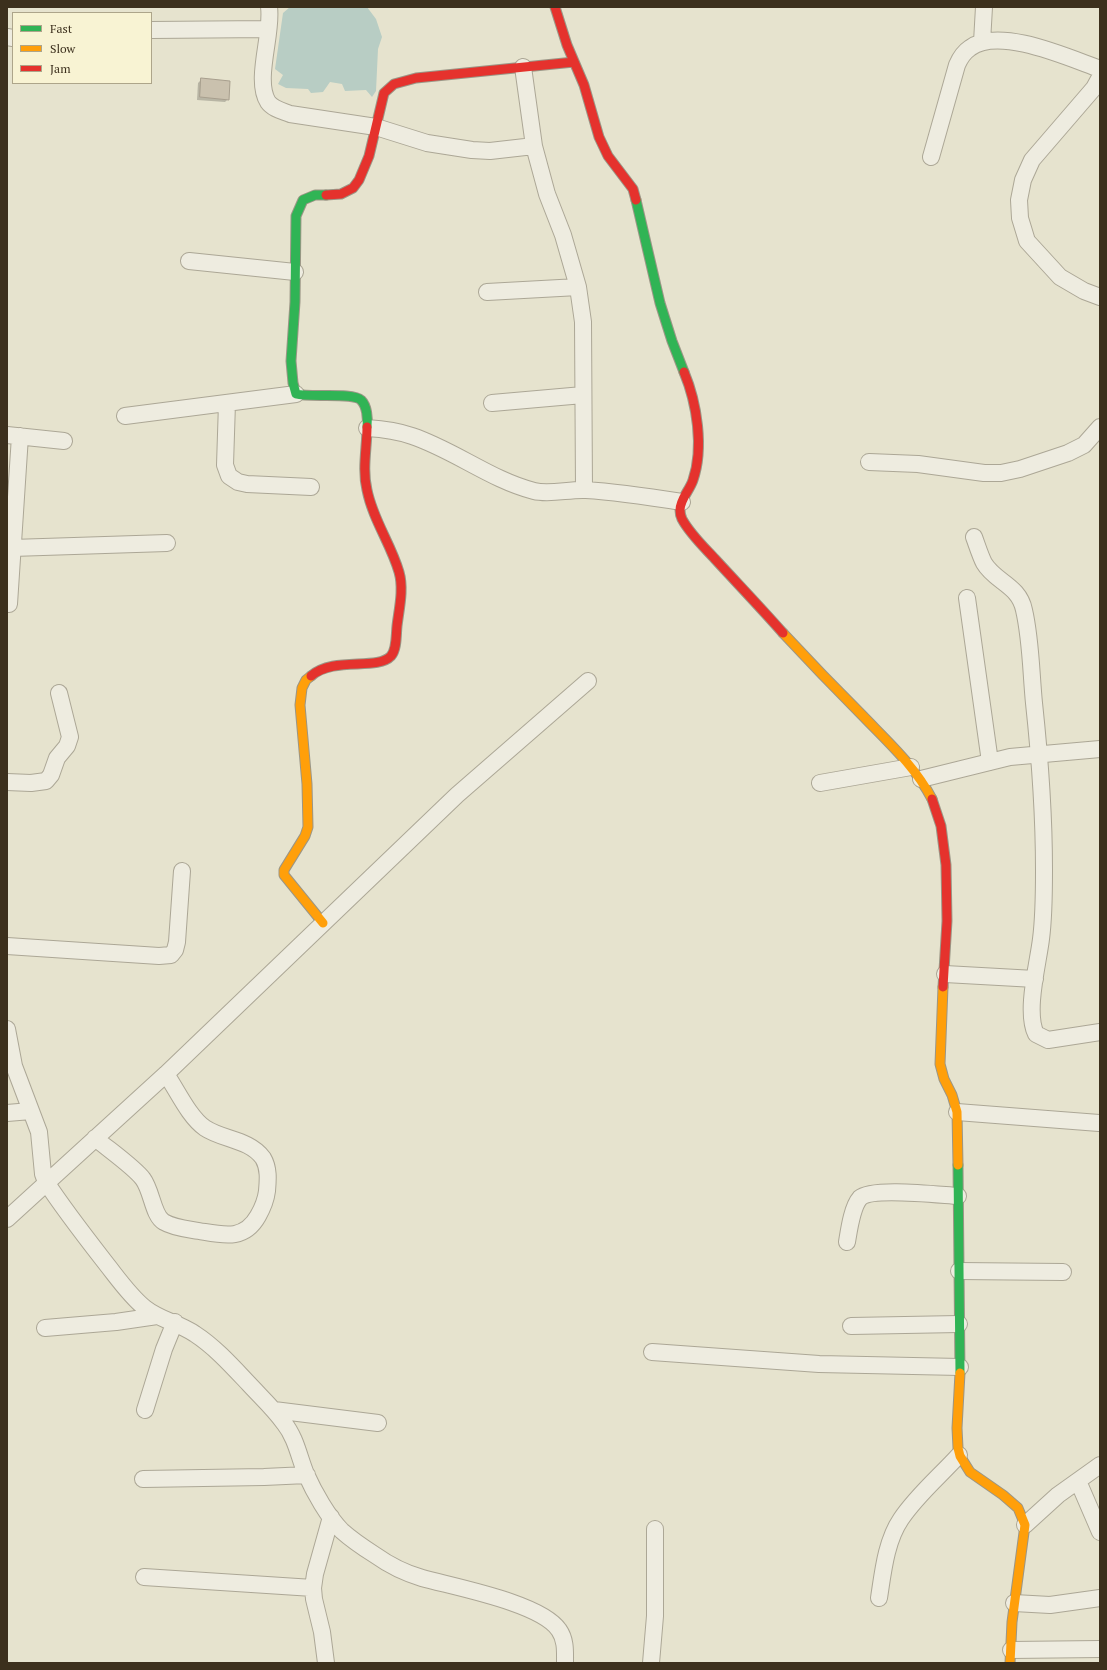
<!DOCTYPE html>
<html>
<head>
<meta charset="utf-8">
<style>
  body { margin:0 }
  #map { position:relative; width:1107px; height:1670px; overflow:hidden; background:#e6e3ce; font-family:"PT Serif",serif }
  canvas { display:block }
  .frame { position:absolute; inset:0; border:8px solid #3c301d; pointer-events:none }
  .legend { position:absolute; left:12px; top:12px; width:140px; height:72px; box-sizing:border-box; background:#f8f3d3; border:1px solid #ada58a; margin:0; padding:5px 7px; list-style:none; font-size:12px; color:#3c301d }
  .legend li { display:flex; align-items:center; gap:8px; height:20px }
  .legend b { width:20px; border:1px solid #ada58a }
</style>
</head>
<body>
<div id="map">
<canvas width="1107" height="1670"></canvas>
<div class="frame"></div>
<ul class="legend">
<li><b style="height:5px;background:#30b455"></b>Fast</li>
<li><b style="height:5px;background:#ff9f0a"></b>Slow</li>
<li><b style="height:5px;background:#e5322d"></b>Jam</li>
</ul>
</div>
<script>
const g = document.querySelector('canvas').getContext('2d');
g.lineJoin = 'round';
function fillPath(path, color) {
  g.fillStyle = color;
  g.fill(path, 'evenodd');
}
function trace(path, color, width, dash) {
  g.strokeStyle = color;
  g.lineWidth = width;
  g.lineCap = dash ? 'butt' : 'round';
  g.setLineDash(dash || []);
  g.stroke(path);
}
const water = new Path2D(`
  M 290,7 L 367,7 L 376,19 L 382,37 L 378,49 L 376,91 L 372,97 L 366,90 L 345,91 L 342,84 L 330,82 L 323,92 L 311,93 L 308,89 L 286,88 L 278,84 L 283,75 L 275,69 L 283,13 Z`);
const shadow = new Path2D(`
  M 202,79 L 228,99 L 225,102 L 197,100 L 198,83 Z`);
const building = new Path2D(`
  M 201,78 L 230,81 L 229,100 L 200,97 Z`);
const street = new Path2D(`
  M 269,7 C 273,33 254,80 268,102 C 273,109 283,111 290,114 L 376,127 L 427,143 L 472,150 L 490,151 L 534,146
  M 151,30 L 268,29
  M 7,37 L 13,38
  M 982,42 L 984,7
  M 523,67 L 534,146 L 547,194 L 563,235 L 578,287 L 583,322 L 584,490
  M 1100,77 L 1094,88 L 1032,160 L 1023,180 L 1019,200 L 1020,218 L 1027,241 L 1060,277 L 1084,291 L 1100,297
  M 931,157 L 957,65 C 960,58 964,52 970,48 C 999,26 1069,58 1100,69
  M 189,261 L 295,272
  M 487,292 L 578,287
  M 227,403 L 225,465 L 229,476 L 238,482 L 247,484 L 311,487
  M 492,403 L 583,395
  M 125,416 L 296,394
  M 367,428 C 383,429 398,431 412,436 C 454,450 491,480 534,491 C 550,495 569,489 586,490 C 618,492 650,497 682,502
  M 7,435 L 64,441
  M 869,462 L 918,464 L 984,473 L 1001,473 L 1020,469 L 1068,453 L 1084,445 L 1100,427
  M 974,537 C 977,545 980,555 984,563 C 995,582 1019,585 1024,610 C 1031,640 1031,673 1034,703 C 1040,759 1044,814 1044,870 C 1044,893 1044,916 1041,939 C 1038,964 1025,1012 1036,1034 L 1048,1040 L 1100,1032
  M 12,548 L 167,543
  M 967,598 L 990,762
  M 9,604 L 20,436
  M 921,779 L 1010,757 L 1100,749
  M 7,782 L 31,783 L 46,781 L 51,775 L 57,758 L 67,746 L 70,737 L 59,693
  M 820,783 L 911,767
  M 7,946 L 159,956 L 171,955 L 175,950 L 177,942 L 182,871
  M 945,974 L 1035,979
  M 7,1029 L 14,1066 L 39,1132 L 43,1174 L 46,1182 C 65,1211 87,1239 108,1266 C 119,1280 131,1297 145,1308 C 160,1320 179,1323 195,1334 C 215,1347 232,1366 249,1384 C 261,1397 274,1409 284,1423 C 296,1438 299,1457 306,1474 C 314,1492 328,1517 342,1531 C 352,1540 364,1548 375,1555 C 389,1565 405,1573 422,1578 C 454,1587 541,1603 559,1630 C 566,1640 565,1652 565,1663
  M 957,1112 L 1099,1123
  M 7,1113 L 31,1111
  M 95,1138 C 108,1149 134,1167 143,1179 C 152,1191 153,1216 164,1222 C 174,1228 188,1229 199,1231 C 223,1235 244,1241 258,1216 C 262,1209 266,1199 267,1191 C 268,1180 269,1168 263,1158 C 249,1139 223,1140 205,1128 C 189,1117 177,1090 166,1074
  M 7,1219 L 166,1074 L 457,795 L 588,681
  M 847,1242 C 849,1230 852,1207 860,1198 C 872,1187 940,1195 958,1196
  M 959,1271 L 1063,1272
  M 851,1326 L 959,1324
  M 45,1328 L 116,1322 L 157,1316
  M 652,1352 L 819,1364 L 960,1367
  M 145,1410 L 164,1349 L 175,1322
  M 274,1410 L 378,1423
  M 143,1479 L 264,1477 L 307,1475
  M 1078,1481 L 1100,1532
  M 1025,1525 L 1058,1495 L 1100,1465
  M 144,1577 L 313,1588
  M 879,1598 C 883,1572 886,1541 901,1519 C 917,1495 940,1476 959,1455
  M 1014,1603 L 1050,1605 L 1100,1598
  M 1011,1650 L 1100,1649
  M 326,1663 L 322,1632 L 314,1599 L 313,1588 L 315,1574 L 331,1517
  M 651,1663 L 655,1616 L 655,1529`);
const fast = new Path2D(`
  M 326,195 L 315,195 L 303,200 L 296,216 L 295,302 L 291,361 L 293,383 L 296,394 C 311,398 352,392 361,400 C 367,406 368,418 367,427
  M 636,200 L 660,303 L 672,341 L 684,372
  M 958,1165 L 960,1373`);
const slow = new Path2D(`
  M 783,633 C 809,661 835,688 862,715 C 887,741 915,766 932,799
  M 311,676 L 306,680 L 302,688 L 300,705 L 307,784 L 308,827 L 305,836 L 284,870 L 284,875 L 323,923
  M 943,987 L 940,1064 L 944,1079 L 952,1095 L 957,1112 L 958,1165
  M 960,1373 L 957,1428 L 958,1448 L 960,1456 L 970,1472 L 1003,1495 L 1018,1508 L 1025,1525 L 1012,1622 L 1010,1663`);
const jam = new Path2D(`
  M 555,7 L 567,45 L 584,85 L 599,137 L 608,156 L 633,189 L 636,200
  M 326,195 L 341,194 L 353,188 L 359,180 L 369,156 L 384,93 L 394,84 L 416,78 L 574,62
  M 684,372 C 697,403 704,448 693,480 C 690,490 680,499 680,510 C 680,513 681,517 682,519 C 690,534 704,547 715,559 C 738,584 761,608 783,633
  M 311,676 C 334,656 377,671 391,656 C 397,649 396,635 397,626 C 399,609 404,589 399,572 C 391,544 373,520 367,490 C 362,469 367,448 367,427
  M 932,799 L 941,826 L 946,865 L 947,921 L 943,987`);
fillPath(water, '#b8cdc4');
fillPath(shadow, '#0003');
fillPath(building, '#cac1ae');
trace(building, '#a79e8d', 1);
trace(street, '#aca796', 18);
trace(fast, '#9b9686', 11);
trace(slow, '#9b9686', 11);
trace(jam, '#9b9686', 11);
trace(street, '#eeece0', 16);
trace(fast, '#30b455', 9);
trace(slow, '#ff9f0a', 9);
trace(jam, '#e5322d', 9);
</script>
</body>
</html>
